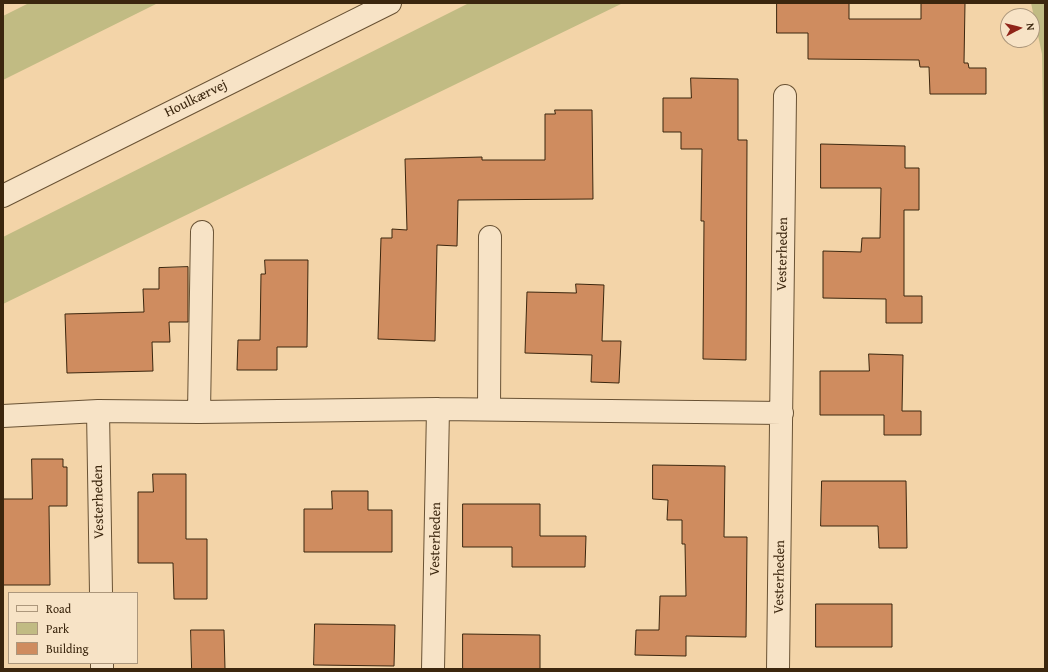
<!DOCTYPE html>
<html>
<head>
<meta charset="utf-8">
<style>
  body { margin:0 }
  #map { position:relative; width:1048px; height:672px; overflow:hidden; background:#f3d4a8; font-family:"Gentium Book Plus",serif }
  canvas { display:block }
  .frame { position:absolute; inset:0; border:4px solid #3b260e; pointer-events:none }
  .legend { position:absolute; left:8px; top:592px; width:130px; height:72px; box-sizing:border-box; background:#f7e3c6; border:1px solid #ac977c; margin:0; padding:5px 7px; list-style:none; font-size:12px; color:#3b260e }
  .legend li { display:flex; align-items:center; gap:8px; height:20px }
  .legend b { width:20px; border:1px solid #ac977c }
  .north { position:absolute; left:1000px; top:8px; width:40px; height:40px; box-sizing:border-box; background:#f7e3c6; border:1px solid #ac977c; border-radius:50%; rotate:83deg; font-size:11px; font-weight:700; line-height:16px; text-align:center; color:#3b260e }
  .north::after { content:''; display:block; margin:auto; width:14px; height:18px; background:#8f2418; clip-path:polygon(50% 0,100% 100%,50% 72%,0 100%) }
</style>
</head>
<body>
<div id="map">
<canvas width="1048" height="672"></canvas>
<div class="frame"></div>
<ul class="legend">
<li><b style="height:5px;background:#f7e3c6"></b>Road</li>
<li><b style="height:11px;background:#c1bb83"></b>Park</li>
<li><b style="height:11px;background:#cf8c5f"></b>Building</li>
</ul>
<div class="north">N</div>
</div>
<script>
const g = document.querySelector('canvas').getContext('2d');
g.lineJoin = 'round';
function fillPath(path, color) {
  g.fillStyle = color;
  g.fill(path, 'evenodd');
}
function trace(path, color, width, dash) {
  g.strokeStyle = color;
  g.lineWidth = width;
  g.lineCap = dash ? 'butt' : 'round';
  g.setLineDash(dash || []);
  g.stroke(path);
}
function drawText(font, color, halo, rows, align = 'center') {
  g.font = font + ' "Gentium Book Plus",serif';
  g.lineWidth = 3;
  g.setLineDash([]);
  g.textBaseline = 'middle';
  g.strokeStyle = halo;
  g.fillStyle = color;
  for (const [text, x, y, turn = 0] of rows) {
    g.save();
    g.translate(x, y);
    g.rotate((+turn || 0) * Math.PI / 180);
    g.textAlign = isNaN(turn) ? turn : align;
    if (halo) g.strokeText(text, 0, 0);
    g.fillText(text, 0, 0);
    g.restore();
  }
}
const green = new Path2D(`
  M 29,3 L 158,3 L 3,80 L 3,16 Z
  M 469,3 L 623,3 L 3,304 L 3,237 Z
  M 1031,3 L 1045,3 L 1045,225 L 1042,54 Z`);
const building = new Path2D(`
  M 777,3 L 849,3 L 849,19 L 921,19 L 921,3 L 965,3 L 964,63 L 968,63 L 969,68 L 986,68 L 986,94 L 930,94 L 929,67 L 920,67 L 919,60 L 808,59 L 808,33 L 777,33 Z
  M 691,78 L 738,79 L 738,140 L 747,140 L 746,360 L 703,359 L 704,221 L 701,221 L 702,149 L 681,149 L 681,132 L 663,132 L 663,98 L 691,98 Z
  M 555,110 L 592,110 L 593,199 L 458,200 L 457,246 L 437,245 L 435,341 L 378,339 L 381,238 L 392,238 L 392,229 L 407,230 L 405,159 L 482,157 L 482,160 L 545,160 L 545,114 L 555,114 Z
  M 821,144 L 905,146 L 905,168 L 919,168 L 919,210 L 904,210 L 904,296 L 922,296 L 922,323 L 886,323 L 886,299 L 823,298 L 823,251 L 861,252 L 862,238 L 880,238 L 881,188 L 821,188 Z
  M 265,260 L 308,260 L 307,347 L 277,347 L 277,370 L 237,370 L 238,340 L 260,340 L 261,274 L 265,274 Z
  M 188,267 L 188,322 L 169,322 L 170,342 L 152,342 L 153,371 L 67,373 L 65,314 L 144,312 L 143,289 L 159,289 L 159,268 Z
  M 576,284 L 604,285 L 602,341 L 621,341 L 619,383 L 591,382 L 592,355 L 525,353 L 527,292 L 576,293 Z
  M 869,354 L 903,355 L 902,411 L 921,411 L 921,435 L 884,435 L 884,415 L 820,415 L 820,371 L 869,371 Z
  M 32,459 L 63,459 L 63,467 L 67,467 L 67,506 L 49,506 L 50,585 L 3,585 L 3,499 L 32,499 Z
  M 653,465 L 725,466 L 724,537 L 747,537 L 746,637 L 686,636 L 686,656 L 635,655 L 636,630 L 659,630 L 660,596 L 686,596 L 685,544 L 682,544 L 682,520 L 667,520 L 668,500 L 653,499 Z
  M 153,474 L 186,474 L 186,539 L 207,539 L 207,599 L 174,599 L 173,563 L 138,563 L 138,492 L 153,492 Z
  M 822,481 L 906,481 L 907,548 L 879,548 L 878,526 L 821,526 Z
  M 332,491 L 368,491 L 368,510 L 392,510 L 392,552 L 304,552 L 304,509 L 332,509 Z
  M 463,504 L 540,504 L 540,536 L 586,536 L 585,567 L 512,567 L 512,547 L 463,547 Z
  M 816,604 L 892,604 L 892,647 L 816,647 Z
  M 315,624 L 395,625 L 394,666 L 314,665 Z
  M 191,630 L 224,630 L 225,669 L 192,669 Z
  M 463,634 L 540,635 L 540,669 L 463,669 Z`);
const minor = new Path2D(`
  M 3,196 L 390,3
  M 489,409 L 490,237
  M 98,411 L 101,593
  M 199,412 L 202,232
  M 3,416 L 98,411 L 199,412 L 438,409 L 782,413
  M 102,663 L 102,669
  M 433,669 L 438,409
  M 778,669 L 785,96`);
const streetNames = [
  ["Houlkærvej",196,99,-26],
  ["Vesterheden",783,254,-89],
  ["Vesterheden",99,502,-91],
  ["Vesterheden",436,539,-89],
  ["Vesterheden",780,577,-89]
];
fillPath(green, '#c1bb83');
fillPath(building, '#cf8c5f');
trace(building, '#3b260e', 1);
trace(minor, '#695234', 24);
trace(minor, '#f7e3c6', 22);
drawText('14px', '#3b260e', '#f7e3c6', streetNames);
</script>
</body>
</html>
